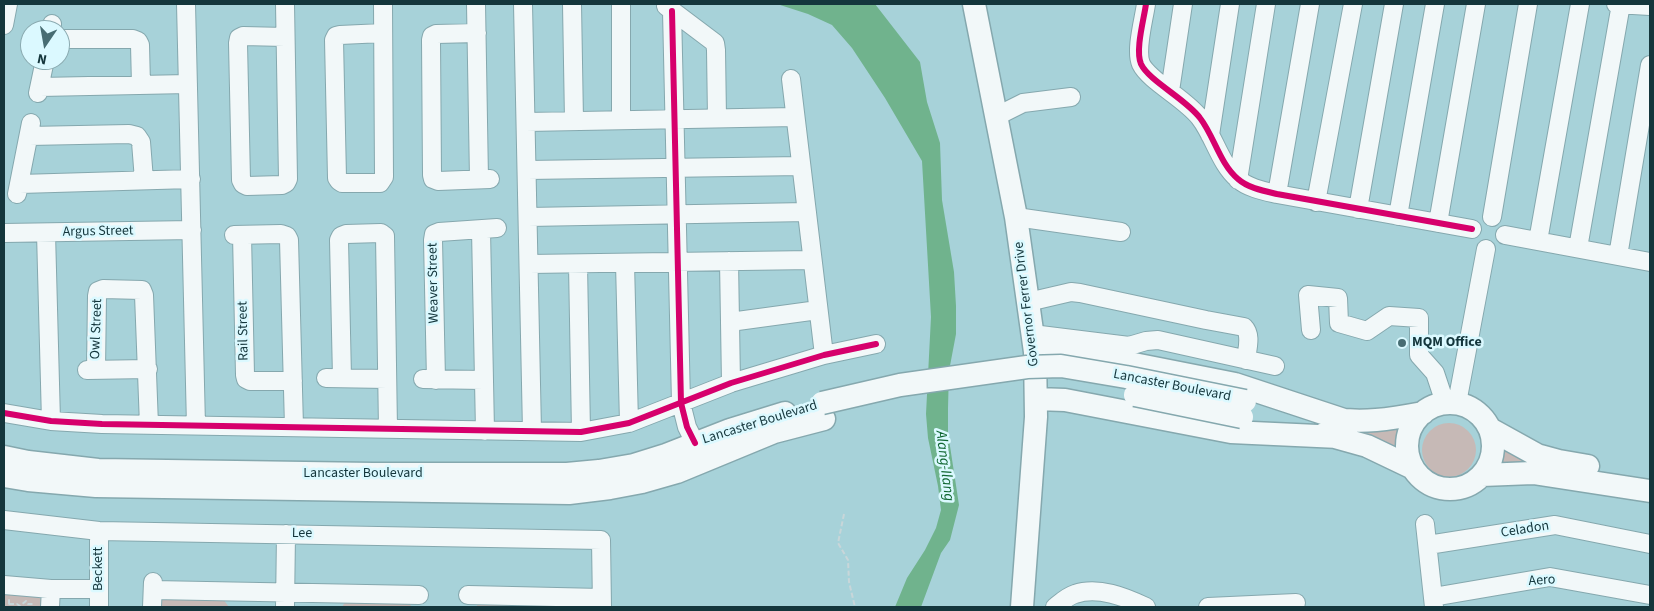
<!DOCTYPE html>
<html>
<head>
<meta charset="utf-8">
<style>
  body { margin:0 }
  #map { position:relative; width:1654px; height:611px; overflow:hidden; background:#a7d2d9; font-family:"Source Sans 3",sans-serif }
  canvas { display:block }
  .frame { position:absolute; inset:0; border:5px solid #14363c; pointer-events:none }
  .north { position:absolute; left:20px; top:20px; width:50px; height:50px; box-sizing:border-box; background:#dbf9ff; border:1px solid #8babb1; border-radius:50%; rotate:192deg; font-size:14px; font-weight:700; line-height:20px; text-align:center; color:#14363c }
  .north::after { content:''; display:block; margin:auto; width:18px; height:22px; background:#476d73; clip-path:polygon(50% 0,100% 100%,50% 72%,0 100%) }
</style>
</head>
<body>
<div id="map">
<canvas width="1654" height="611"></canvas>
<div class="frame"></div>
<div class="north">N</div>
</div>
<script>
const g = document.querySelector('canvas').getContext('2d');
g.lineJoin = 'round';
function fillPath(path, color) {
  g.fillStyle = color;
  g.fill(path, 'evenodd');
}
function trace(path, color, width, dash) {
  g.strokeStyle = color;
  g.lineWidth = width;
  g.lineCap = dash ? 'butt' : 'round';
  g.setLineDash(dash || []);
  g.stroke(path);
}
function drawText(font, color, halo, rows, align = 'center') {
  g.font = font + ' "Source Sans 3",sans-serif';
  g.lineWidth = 5;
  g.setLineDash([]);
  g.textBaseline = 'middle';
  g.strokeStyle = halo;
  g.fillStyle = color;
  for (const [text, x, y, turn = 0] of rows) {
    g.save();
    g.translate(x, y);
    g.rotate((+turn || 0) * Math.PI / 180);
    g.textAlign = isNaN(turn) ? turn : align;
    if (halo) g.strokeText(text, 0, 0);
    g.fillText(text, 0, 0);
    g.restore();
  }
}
const green = new Path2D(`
  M1422 450a27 27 0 1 1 54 0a27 27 0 1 1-54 0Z
  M 1400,428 L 1396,440 L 1397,449 L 1345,429 Z
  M 1504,445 L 1537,462 L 1503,464 Z
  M 4,591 L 37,595 L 42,600 L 43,607 L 4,607 Z
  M 164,597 L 223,599 L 229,607 L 157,607 L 161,599 Z
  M 407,601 L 412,607 L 342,607 L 345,602 Z
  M 541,603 L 545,607 L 476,607 L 478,604 Z`);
const water = new Path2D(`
  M 777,4 L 875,4 L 920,62 L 927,102 L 940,143 L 942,200 L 954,272 L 956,306 L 956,334 L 949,371 L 948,408 L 948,433 L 959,505 L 950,540 L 941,553 L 921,607 L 895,607 L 907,578 L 925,550 L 936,528 L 941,510 L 938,486 L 928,438 L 926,414 L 931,317 L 922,161 L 885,98 L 852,48 L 832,25 L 808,14 Z`);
const path = new Path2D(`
  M 844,514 L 838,543 L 848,560 L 849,582 L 855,607
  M 9,604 L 17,604 L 20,606 L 26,601 L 28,604 L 34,604
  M 4,607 L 9,607 L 9,600 L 7,601`);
const minor = new Path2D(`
  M 186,4 L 196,426
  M 285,4 L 288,179 L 286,183 L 282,185 L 247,186 L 243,184 L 241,180 L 238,43 L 239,38 L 243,36 L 285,37
  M 383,4 L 384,177 L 380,183 L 342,183 L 339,181 L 337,178 L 334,40 L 336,36 L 340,35 L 383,33
  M 476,4 L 479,179
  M 523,4 L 532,431
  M 572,4 L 574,121
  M 621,4 L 621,120
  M 1146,4 C 1144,19 1135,50 1141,64 C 1149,81 1186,99 1200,118 C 1214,136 1220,164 1238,179 C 1248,188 1264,191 1277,194 L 1472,229
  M 1616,4 L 1650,6
  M 666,6 L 715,43 L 716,50 L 717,118
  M 672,11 L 681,403 L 687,427 L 695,443
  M 4,25 L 8,4
  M 50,30 L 52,24
  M 477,33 L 436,34 L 432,36 L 431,40 L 432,175 L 433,179 L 438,181 L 490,179
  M 60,39 L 133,39 L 138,41 L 140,45 L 141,85
  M 791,79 L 824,355
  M 40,87 L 188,84
  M 1170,91 L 1183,4
  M 38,93 L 45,60
  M 997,116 L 1023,103 L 1071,97
  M 526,122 L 795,117
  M 1210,135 L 1230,4
  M 29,136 L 129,134 L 137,136 L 141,142 L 144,180
  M 527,170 L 801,166
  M 1238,180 L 1266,4
  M 20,184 L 191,179
  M 17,194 L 31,123
  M 1277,194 L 1310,4
  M 1316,202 L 1353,4
  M 1358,209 L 1394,4
  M 1398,216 L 1435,4
  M 528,217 L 807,212
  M 1016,217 L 1121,232
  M 1492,217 L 1528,4
  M 1438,223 L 1476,4
  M 481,230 L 485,431
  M 4,233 L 192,230
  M 46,233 L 51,421
  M 234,235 L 281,234 L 287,236 L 289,240 L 294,427
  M 242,235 L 245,375 L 246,379 L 250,381 L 293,381
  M 1505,235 L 1650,262
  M 1538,241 L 1580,4
  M 1578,248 L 1621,4
  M 1618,256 L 1650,65
  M 729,261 L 731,383
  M 625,263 L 629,423
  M 529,264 L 812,260
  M 578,264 L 581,432
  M 1028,302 L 1071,292 L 1080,293 L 1206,320 L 1244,327 C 1252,335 1247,349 1246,360
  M 730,322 L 818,310
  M 1311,330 L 1308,295 L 1338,298 L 1339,323 L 1367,331 L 1389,316 L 1419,318 L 1419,355 L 1435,373 L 1445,403
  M 1032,334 L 1129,346 L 1146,341 L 1158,340 L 1275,366
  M 87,370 L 148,369
  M 96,370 L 97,296 L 98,291 L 103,289 L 142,290 L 144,295 L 149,425
  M 326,378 L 387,379
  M 342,378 L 339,240 L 341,236 L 346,234 L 381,233 L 385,236 L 388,429
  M 423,379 L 483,380
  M 436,380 L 433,240 L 434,234 L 439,232 L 497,228
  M 1457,403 L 1486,249
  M 4,413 L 51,421 L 102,424 L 581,432 L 629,423 L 731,383 L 824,355 L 876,344
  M 4,520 L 99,531 L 601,540 L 602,607
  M 1425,524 L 1434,607
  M 1428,545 L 1555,525 L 1650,544
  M 4,585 L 51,589 L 99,589
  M 153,590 L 419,595
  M 468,595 L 601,598
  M 1433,597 L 1550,577 L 1650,595
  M 50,607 L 51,589
  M 99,607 L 99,531
  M 152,607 L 153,582
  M 285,607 L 286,534
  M 1055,607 C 1060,603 1068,596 1075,594 C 1098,586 1125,597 1146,607
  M 1208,607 L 1296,603`);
const major = new Path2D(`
  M 974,4 L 1016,217 L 1035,352 L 1036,417 L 1022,607
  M 1035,352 L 1068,351 L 1235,384 L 1344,420
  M 1036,399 L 1065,400 L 1231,432 L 1339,437
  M1407 446a43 43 0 1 1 86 0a43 43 0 1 1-86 0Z
  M 1330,418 C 1361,424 1391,419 1423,413
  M 1490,429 L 1537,455 L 1559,461 L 1588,466
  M 1324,434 L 1367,446 L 1413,468
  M 4,457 L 28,462 L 98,470 L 373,474 L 567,474 L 599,471 L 634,465 L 666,455 L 730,430 L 785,413
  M 1482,475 L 1533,473 L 1650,491
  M 4,476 L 28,480 L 96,486 L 569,493 L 610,488 L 642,482 L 677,472 L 774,432 L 824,419`);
const majorBridge = new Path2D(`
  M 1135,395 L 1242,417
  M 822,403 L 900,385 L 1027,367 L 1061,366 L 1126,377 L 1245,401`);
const cycleway = new Path2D(`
  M 1146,4 C 1144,19 1135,50 1141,64 C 1149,81 1186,99 1200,118 C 1214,136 1220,164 1238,179 C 1248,188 1264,191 1277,194 L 1472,229
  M 672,11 L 681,403 L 687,427 L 695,443
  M 4,413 L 51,421 L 102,424 L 581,432 L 629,423 L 731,383 L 824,355 L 876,344`);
const markers = [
  [1402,343,5,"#476d73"]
];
const streetNames = [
  ["Argus Street",98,232,-1],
  ["Weaver Street",434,283,-91],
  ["Governor Ferrer Drive",1027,304,-97],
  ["Owl Street",97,329,-88],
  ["Rail Street",244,331,-91],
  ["Lancaster Boulevard",1172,386,11],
  ["Lancaster Boulevard",760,423,-17],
  ["Lancaster Boulevard",363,474],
  ["Celadon",1525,530,-9],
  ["Lee",302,534,1],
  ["Beckett",99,569,-90],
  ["Aero",1542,581,-4]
];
const poiNames = [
  ["MQM Office",1412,343]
];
const waterNames = [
  ["Alang-Ilang",944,466,83]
];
fillPath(green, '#c6b9b6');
fillPath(water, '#70b38d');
trace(minor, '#85a8ae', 20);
trace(major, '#85a8ae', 25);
trace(path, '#c8d6d9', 2, [5, 2.5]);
trace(minor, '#f2f8f9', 18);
trace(major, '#f2f8f9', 22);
trace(majorBridge, '#85a8ae', 25, []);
trace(majorBridge, '#f2f8f9', 22);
trace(cycleway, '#d6006c', 6);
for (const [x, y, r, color] of markers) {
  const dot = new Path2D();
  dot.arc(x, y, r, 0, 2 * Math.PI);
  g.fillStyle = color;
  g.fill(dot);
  trace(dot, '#dbf9ff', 2);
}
drawText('14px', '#14363c', '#dbf9ff', streetNames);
drawText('bold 14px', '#14363c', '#dbf9ff', poiNames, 'left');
drawText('italic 15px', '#116732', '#dbf9ff', waterNames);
</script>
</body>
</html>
